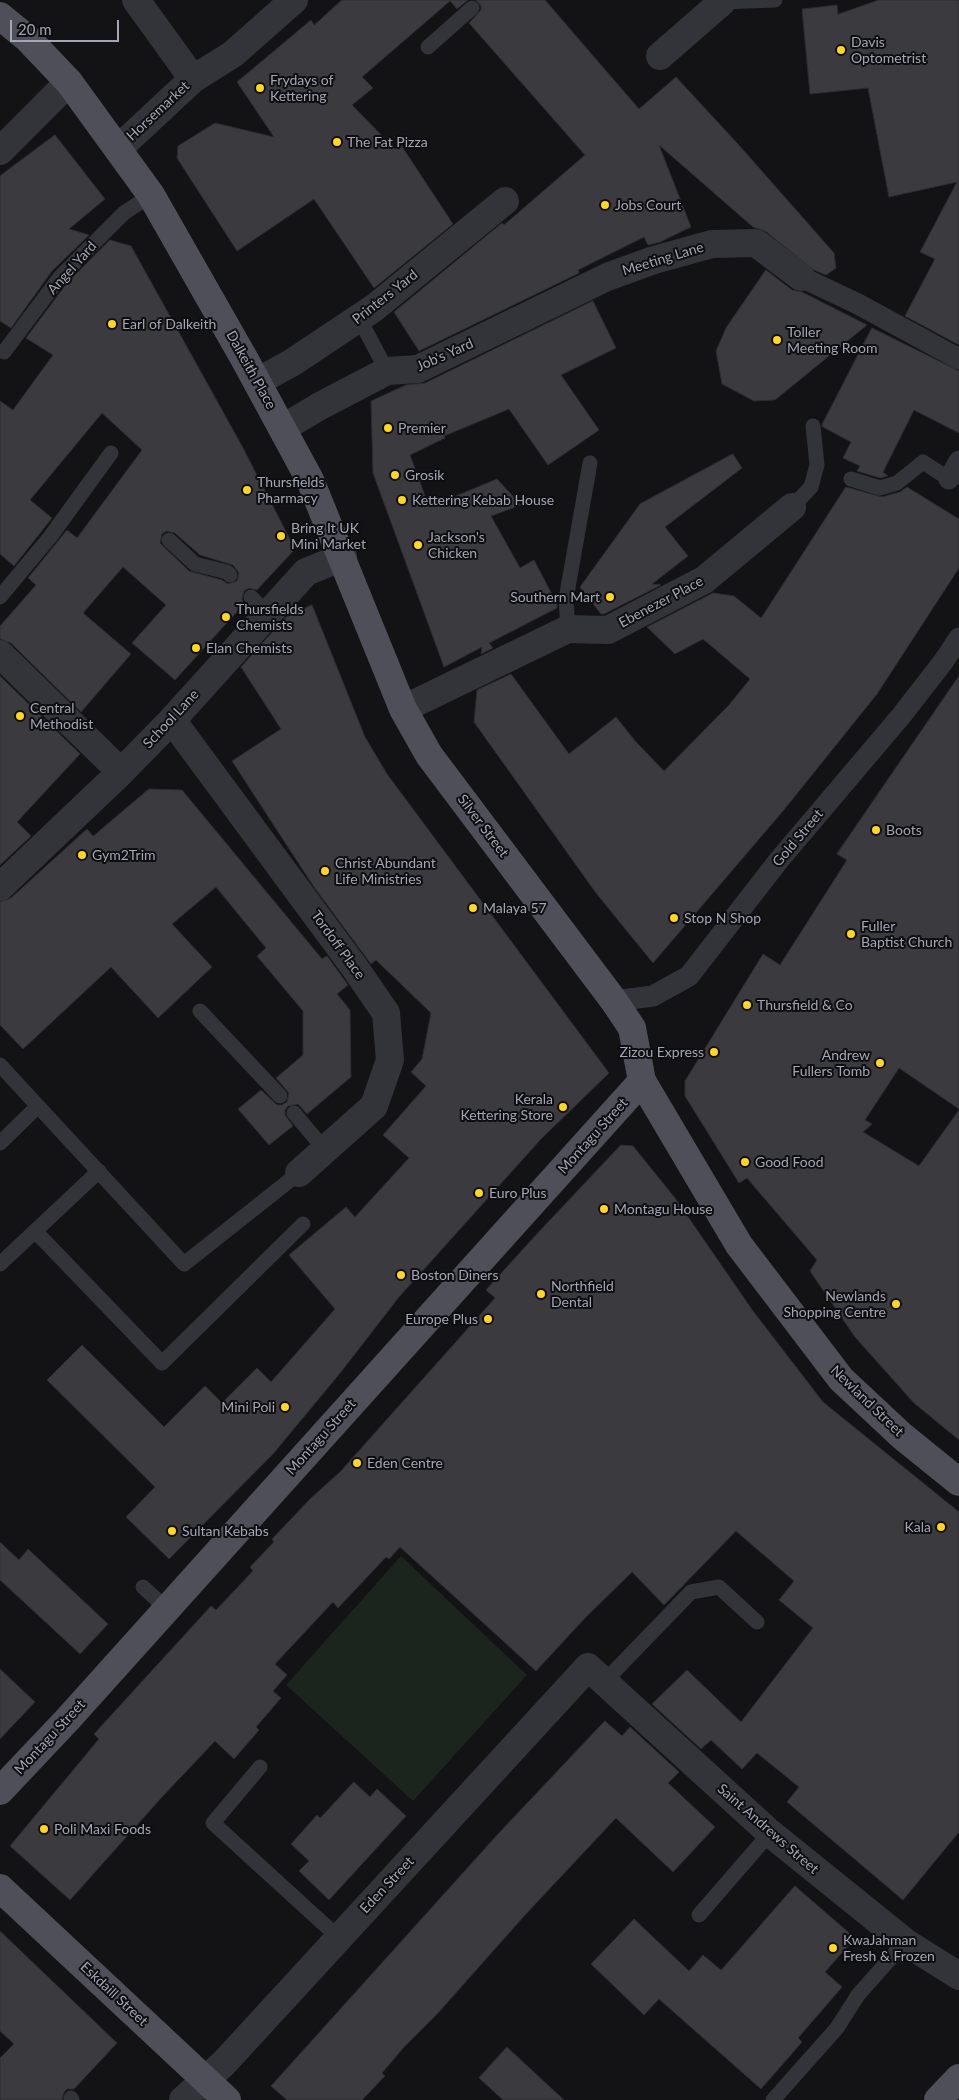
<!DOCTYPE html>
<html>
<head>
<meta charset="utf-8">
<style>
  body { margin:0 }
  #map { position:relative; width:959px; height:2100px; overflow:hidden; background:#131214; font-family:Lato,sans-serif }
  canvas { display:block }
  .scale { position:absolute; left:10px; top:20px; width:109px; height:22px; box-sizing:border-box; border:2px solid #a3a6b6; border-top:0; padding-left:6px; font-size:15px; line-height:18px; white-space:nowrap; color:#a3a6b6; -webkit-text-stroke:4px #0e0d0f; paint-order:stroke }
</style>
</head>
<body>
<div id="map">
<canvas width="959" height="2100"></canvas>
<div class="scale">20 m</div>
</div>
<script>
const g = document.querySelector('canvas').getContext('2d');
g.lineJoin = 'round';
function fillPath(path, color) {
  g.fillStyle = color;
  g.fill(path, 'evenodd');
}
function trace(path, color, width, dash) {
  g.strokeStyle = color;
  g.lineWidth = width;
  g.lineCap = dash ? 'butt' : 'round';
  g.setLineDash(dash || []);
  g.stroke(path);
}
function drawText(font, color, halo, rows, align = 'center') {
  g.font = font + ' Lato,sans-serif';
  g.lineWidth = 4;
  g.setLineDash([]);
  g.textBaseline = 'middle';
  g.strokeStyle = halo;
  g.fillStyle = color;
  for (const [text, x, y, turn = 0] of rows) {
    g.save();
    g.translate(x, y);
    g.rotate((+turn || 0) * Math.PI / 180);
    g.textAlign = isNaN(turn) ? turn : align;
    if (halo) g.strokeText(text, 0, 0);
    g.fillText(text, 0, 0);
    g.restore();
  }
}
const green = new Path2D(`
  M 401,1556 L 527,1675 L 413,1801 L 286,1685 Z`);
const building = new Path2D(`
  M 342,0 L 468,0 L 457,9 L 450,1 L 362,77 L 373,88 L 352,105 L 395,149 L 401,145 L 453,224 L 374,288 L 314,199 L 237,251 L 177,158 L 178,146 L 215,123 L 274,137 L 237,82 L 311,20 L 314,25 Z
  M 476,0 L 545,0 L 639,109 L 676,77 L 738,144 L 834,253 L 836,268 L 826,275 L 814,270 L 765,231 L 753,227 L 659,145 L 691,227 L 660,242 L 648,245 L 644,237 L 578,270 L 579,273 L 419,351 L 394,312 L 502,223 L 504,225 L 585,155 L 469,23 L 481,10 L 481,6 Z
  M 879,0 L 959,0 L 959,345 L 905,316 L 935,259 L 920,252 L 957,182 L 889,197 L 868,88 L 810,94 L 802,9 L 837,5 L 838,14 Z
  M 55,135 L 105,199 L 69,229 L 89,235 L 52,271 L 11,328 L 0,321 L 0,176 Z
  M 110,240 L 131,246 L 242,446 L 295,549 L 257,590 L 249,588 L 244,591 L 242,599 L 244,604 L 175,680 L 132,643 L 166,605 L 123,567 L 83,613 L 131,654 L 81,712 L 11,643 L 0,639 L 0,626 L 36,585 L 28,578 L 67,530 L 77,538 L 142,450 L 102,413 L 30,500 L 52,518 L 14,566 L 0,554 L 0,401 L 13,410 L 53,355 L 26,338 L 67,283 ZM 167,531 L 175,533 L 200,555 L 233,565 L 239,573 L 237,581 L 228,584 L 222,580 L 189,571 L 160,543 L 162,534 Z
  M 766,270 L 792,290 L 802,292 L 867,325 L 775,400 L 754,401 L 722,384 L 716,351 L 726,328 Z
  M 593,301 L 616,348 L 561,375 L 599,430 L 548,465 L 509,409 L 444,436 L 445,438 L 410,455 L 429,507 L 497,479 L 521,505 L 491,516 L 520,568 L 534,560 L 557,604 L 557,608 L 489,643 L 493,648 L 481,654 L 482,647 L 444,667 L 373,473 L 371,401 L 406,385 L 425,383 Z
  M 872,328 L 959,371 L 959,433 L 914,410 L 883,472 L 888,476 L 880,478 L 857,471 L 860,466 L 843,458 L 851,442 L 823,427 L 822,425 Z
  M 733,454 L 742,468 L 665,527 L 688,556 L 652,584 L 661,585 L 604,614 L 601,614 L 580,587 L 640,504 Z
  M 846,487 L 882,497 L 900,492 L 907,487 L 959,519 L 959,568 L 877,694 L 783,811 L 653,963 L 596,893 L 474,722 L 477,690 L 511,674 L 569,754 L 616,717 L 636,742 L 664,771 L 729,705 L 750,679 L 703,639 L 675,654 L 647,627 L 713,593 L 734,596 L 761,618 Z
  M 312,605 L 365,737 L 387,774 L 609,1073 L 541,1139 L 399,1297 L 341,1372 L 273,1454 L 169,1559 L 126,1517 L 155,1487 L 47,1380 L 82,1345 L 164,1427 L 205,1386 L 222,1403 L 257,1368 L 271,1382 L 335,1309 L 289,1255 L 346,1207 L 355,1217 L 409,1158 L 383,1135 L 426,1086 L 411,1072 L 422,1059 L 431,1013 L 376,960 L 371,964 L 314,887 L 232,761 L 281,729 L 241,667 L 285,618 Z
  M 0,676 L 80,754 L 17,822 L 31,836 L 0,865 Z
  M 959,676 L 959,1109 L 899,1068 L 865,1120 L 872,1124 L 863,1132 L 919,1166 L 959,1110 L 959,1440 L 914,1403 L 855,1337 L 810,1271 L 817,1260 L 747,1178 L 739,1183 L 685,1096 L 685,1081 L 763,954 L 780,965 L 847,860 L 837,854 Z
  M 149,789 L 182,790 L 322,959 L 327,956 L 348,985 L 337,994 L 350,1010 L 351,1077 L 307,1114 L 298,1104 L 288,1106 L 285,1110 L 285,1115 L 293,1126 L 269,1145 L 238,1109 L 261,1090 L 277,1105 L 282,1105 L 287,1102 L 289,1093 L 276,1078 L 303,1055 L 303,1011 L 257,956 L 266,948 L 216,887 L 172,924 L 212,967 L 158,1018 L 111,967 L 23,1049 L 0,1025 L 0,902 L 11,898 L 87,829 L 93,836 Z
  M 621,1145 L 633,1146 L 675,1198 L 753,1311 L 823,1402 L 959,1512 L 959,1832 L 903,1900 L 787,1802 L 799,1787 L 757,1753 L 742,1769 L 711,1740 L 701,1749 L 652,1704 L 687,1670 L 741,1722 L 813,1628 L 779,1600 L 794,1581 L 736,1531 L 664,1605 L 632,1572 L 585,1618 L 536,1671 L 400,1547 L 389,1559 L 386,1557 L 338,1608 L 333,1602 L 275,1664 L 287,1675 L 273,1691 L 281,1698 L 256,1727 L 259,1730 L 234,1759 L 215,1741 L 162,1797 L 70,1900 L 10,1846 L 99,1739 L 94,1734 L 211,1606 L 216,1610 L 253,1571 L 250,1567 L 274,1542 L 272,1539 L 310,1499 L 340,1472 L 495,1298 L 486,1290 L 535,1236 Z
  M 0,1542 L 19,1560 L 28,1549 L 108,1624 L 80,1654 L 0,1580 Z
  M 0,1669 L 35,1702 L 0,1739 Z
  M 605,1721 L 622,1736 L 630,1727 L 679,1772 L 668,1783 L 715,1827 L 673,1872 L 616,1818 L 525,1915 L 438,2013 L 404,2047 L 382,2073 L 385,2076 L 362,2100 L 287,2100 L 271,2086 L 498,1834 Z
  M 354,1782 L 370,1797 L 377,1789 L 406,1816 L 329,1900 L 299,1871 L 309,1861 L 291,1844 L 317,1815 L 320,1818 Z
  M 795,1886 L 855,1938 L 825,1972 L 842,1987 L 798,2038 L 802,2042 L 761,2089 L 659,1999 L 644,2015 L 591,1964 L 634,1919 L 689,1971 L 703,1955 L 721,1970 Z
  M 0,1931 L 117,2043 L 74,2089 L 67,2089 L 64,2092 L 62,2100 L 0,2100 L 0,2058 L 14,2044 L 0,2031 Z
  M 507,2047 L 564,2100 L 503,2100 L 479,2078 Z`);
const service = new Path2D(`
  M 722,2 L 775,0
  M 428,47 L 472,8
  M 359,318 L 387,371
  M 4,352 L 60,277 L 124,213 L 151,195
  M 851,479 L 880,488 L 897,483 L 923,462 L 949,479
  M 792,507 L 811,487 L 817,465 L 813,426
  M 169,540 L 195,564 L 227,572 L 230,575
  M 0,597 L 50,537 L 111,453
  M 251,597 L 268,614
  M 568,629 L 566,599 L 590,463
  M 200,1011 L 280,1096
  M 0,1065 L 184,1264 L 299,1173
  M 294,1113 L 325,1150
  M 0,1143 L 37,1107
  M 35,1231 L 162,1363 L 303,1224
  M 0,1264 L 99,1171
  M 143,1587 L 166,1608
  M 604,1682 L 691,1592 L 719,1587 L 757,1622
  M 260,1767 L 213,1823 L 339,1938
  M 699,1915 L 770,1833
  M 71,2098 L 72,2100
  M 773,2100 L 837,2028 L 858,1995 L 905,1942`);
const pedestrian = new Path2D(`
  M 801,277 L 858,304 L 959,359
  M 949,479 L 959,461
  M 614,1001 L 653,996 L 689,976 L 779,860 L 901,716 L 943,662 L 959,638`);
const minor = new Path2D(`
  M 136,0 L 193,79
  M 660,56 L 722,2 L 721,0
  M 119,148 L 193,79 L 233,54 L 294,0
  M 0,151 L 69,82
  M 257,382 L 293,362 L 374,308 L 505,201
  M 283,428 L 320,406 L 387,371 L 418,369 L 607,277 L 654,260 L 712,244 L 756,243 L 801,277
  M 0,654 L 121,772
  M 403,709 L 568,629 L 608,630 L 704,580 L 792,507
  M 172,720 L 355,968 L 386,1013 L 390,1060 L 374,1106 L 299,1173
  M 0,887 L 121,772 L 172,720 L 306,572 L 343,557
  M 183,2100 L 224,2063 L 588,1667 L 770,1833 L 905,1942 L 959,1976`);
const primary = new Path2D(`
  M 0,16 L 28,39 L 69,82 L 151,195 L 245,360 L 310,480 L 403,709 L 429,755 L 614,1001 L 632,1028 L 642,1081 L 739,1245 L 841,1379 L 902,1436 L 959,1482
  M 0,1791 L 67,1720 L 642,1081
  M 0,1888 L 227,2100
  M 938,2100 L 959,2078`);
const markers = [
  [841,50,5,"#ffd620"],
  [260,88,5,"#ffd620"],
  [337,142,5,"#ffd620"],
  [605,205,5,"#ffd620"],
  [112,324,5,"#ffd620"],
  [777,340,5,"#ffd620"],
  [388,428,5,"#ffd620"],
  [395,475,5,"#ffd620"],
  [247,490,5,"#ffd620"],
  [402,500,5,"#ffd620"],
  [281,536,5,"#ffd620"],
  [418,545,5,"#ffd620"],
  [610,597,5,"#ffd620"],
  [226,617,5,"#ffd620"],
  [196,648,5,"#ffd620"],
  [20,716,5,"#ffd620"],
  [876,830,5,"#ffd620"],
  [82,855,5,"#ffd620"],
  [325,871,5,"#ffd620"],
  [473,908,5,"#ffd620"],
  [674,918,5,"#ffd620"],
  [851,934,5,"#ffd620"],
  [747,1005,5,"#ffd620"],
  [714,1052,5,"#ffd620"],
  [880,1063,5,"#ffd620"],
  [563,1107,5,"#ffd620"],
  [745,1162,5,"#ffd620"],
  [479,1193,5,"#ffd620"],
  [604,1209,5,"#ffd620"],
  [401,1275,5,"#ffd620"],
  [541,1294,5,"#ffd620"],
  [896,1304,5,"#ffd620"],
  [488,1319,5,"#ffd620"],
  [285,1407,5,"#ffd620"],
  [357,1463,5,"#ffd620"],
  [941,1527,5,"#ffd620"],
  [172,1531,5,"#ffd620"],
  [44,1829,5,"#ffd620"],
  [833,1948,5,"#ffd620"]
];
const poiNames = [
  ["Davis",851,42],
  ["Optometrist",851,58],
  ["Frydays of",270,80],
  ["Kettering",270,96],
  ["The Fat Pizza",347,142],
  ["Jobs Court",615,205],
  ["Earl of Dalkeith",122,324],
  ["Toller",787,332],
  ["Meeting Room",787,348],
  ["Premier",398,428],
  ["Grosik",405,475],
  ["Thursfields",257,482],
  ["Pharmacy",257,498],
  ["Kettering Kebab House",412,500],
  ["Bring It UK",291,528],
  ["Mini Market",291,544],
  ["Jackson's",428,537],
  ["Chicken",428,553],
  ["Southern Mart",600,597,"right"],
  ["Thursfields",236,609],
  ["Chemists",236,625],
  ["Elan Chemists",206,648],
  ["Central",30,708],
  ["Methodist",30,724],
  ["Boots",886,830],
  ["Gym2Trim",92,855],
  ["Christ Abundant",335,863],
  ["Life Ministries",335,879],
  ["Malaya 57",483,908],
  ["Stop N Shop",684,918],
  ["Fuller",861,926],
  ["Baptist Church",861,942],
  ["Thursfield & Co",757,1005],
  ["Zizou Express",704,1052,"right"],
  ["Andrew",870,1055,"right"],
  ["Fullers Tomb",870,1071,"right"],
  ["Kerala",553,1099,"right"],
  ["Kettering Store",553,1115,"right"],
  ["Good Food",755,1162],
  ["Euro Plus",489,1193],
  ["Montagu House",614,1209],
  ["Boston Diners",411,1275],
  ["Northfield",551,1286],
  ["Dental",551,1302],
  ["Newlands",886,1296,"right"],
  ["Shopping Centre",886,1312,"right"],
  ["Europe Plus",478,1319,"right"],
  ["Mini Poli",275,1407,"right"],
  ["Eden Centre",367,1463],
  ["Kala",931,1527,"right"],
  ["Sultan Kebabs",182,1531],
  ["Poli Maxi Foods",54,1829],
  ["KwaJahman",843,1940],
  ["Fresh & Frozen",843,1956]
];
const streetNames = [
  ["Horsemarket",158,111,-43],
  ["Meeting Lane",663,259,-17],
  ["Angel Yard",72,268,-48],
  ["Printers Yard",385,297,-38],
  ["Job's Yard",445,355,-24],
  ["Dalkeith Place",251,370,61],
  ["Ebenezer Place",661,602,-28],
  ["School Lane",171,719,-47],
  ["Silver Street",483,826,53],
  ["Gold Street",798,838,-50],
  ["Tordoff Place",338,945,54],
  ["Montagu Street",593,1136,-48],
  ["Newland Street",867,1401,44],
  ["Montagu Street",321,1437,-48],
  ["Montagu Street",50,1737,-47],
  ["Saint Andrews Street",768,1829,41],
  ["Eden Street",387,1885,-47],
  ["Eskdaill Street",114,1994,43]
];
fillPath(green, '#1c241e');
fillPath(building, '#3a3a3f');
trace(building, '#2d2c30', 1);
trace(service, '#33333a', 15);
trace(pedestrian, '#33333a', 21);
trace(minor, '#33333a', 28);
trace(primary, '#4f4f59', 28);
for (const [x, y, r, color] of markers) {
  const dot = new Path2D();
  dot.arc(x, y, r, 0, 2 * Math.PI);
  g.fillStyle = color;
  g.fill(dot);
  trace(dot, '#0e0d0f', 2);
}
drawText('14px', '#a3a6b6', '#0e0d0f', poiNames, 'left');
drawText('14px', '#a3a6b6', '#0e0d0f', streetNames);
</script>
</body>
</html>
